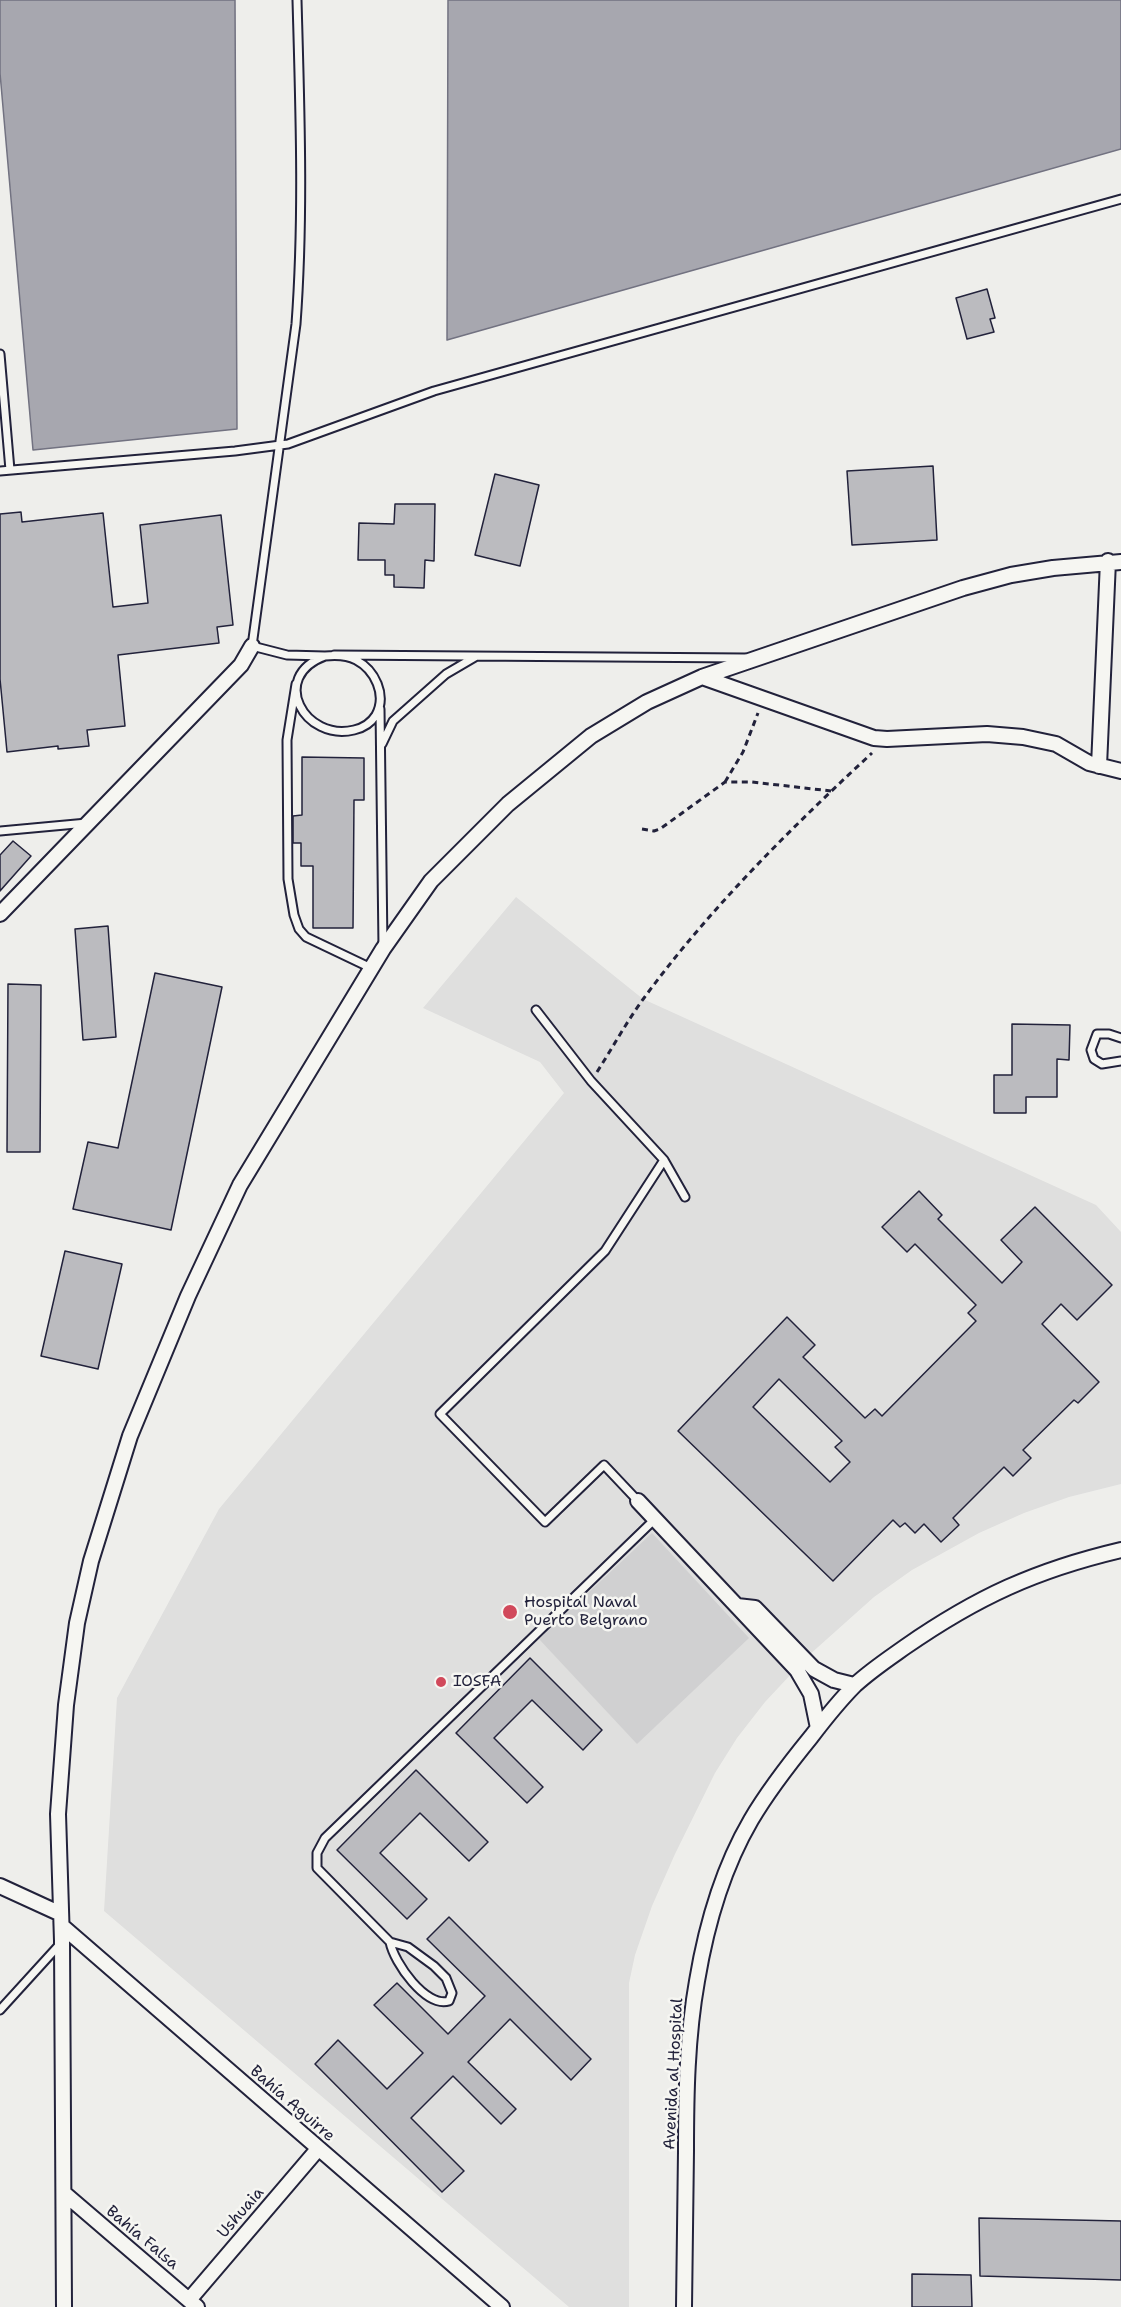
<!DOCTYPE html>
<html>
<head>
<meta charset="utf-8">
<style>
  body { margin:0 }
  canvas { display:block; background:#eeeeeb }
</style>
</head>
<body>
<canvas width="1121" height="2307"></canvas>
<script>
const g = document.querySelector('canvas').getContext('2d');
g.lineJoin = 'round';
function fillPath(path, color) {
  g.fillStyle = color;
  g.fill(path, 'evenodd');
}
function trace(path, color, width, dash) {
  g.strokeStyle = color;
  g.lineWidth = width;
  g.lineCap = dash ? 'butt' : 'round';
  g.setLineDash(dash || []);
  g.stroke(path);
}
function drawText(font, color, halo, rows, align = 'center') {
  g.font = font + ' "Shantell Sans",sans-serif';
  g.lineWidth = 5;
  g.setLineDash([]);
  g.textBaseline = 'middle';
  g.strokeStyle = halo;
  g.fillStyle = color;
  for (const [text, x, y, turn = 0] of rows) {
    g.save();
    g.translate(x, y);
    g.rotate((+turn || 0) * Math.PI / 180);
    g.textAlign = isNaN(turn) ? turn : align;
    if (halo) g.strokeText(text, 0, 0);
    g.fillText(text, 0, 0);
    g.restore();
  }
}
const built = new Path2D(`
  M 516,897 L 643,999 L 1096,1205 L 1121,1232 L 1121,1484 L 1069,1497 L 1024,1513 L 979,1533 L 912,1570 L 874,1597 L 808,1656 L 765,1702 L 737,1738 L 715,1773 L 675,1854 L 652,1906 L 635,1955 L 629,1983 L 629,2307 L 569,2307 L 104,1911 L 117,1698 L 219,1509 L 564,1093 L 540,1062 L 423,1008 Z`);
const green = new Path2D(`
  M 652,1533 L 749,1638 L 637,1744 L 539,1639 Z`);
const water = new Path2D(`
  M 0,0 L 235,0 L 237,429 L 33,450 L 0,73 Z
  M 448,0 L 1121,0 L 1121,149 L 447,340 Z`);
const building = new Path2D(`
  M 987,289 L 995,318 L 990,319 L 994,332 L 967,339 L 956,298 Z
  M 933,466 L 937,540 L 852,545 L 847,471 Z
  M 495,474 L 539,485 L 520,566 L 475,555 Z
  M 395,504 L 435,504 L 434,561 L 425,560 L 424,588 L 394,587 L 394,575 L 385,575 L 385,560 L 358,560 L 359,523 L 394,524 Z
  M 21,512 L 22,522 L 103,513 L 113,607 L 148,603 L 140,525 L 221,515 L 233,625 L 217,627 L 219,643 L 118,655 L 125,726 L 87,730 L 89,746 L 58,749 L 58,746 L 7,752 L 0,679 L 0,514 Z
  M 302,757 L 364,758 L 364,800 L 354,800 L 353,928 L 313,928 L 313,866 L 301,866 L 301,843 L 293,843 L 293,816 L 302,815 Z
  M 13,841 L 31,856 L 0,891 L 0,855 Z
  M 108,926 L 116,1037 L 83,1040 L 75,929 Z
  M 155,973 L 222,987 L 171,1230 L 73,1209 L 88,1142 L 118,1148 Z
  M 8,984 L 41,985 L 40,1152 L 7,1152 Z
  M 1012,1024 L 1070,1025 L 1069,1060 L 1057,1059 L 1057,1097 L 1026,1097 L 1026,1113 L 994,1113 L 994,1075 L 1012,1075 Z
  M 919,1191 L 942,1215 L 938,1219 L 1002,1283 L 1022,1262 L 1001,1240 L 1035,1207 L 1112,1285 L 1077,1320 L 1061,1304 L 1042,1324 L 1099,1382 L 1078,1403 L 1074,1400 L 1023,1450 L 1031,1458 L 1013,1476 L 1004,1467 L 953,1518 L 959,1525 L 941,1542 L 924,1524 L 915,1533 L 905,1523 L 900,1527 L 893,1520 L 833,1581 L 678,1431 L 787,1317 L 815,1345 L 803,1357 L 865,1418 L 875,1409 L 882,1416 L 976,1321 L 968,1313 L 976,1305 L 915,1244 L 907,1252 L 882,1227 ZM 779,1379 L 842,1441 L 835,1447 L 850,1462 L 830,1482 L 753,1407 Z
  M 65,1251 L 122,1264 L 98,1369 L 41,1356 Z
  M 530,1658 L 602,1730 L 583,1750 L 532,1700 L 494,1738 L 543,1787 L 527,1803 L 456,1733 Z
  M 416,1770 L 488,1842 L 469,1861 L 420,1813 L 380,1853 L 427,1899 L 407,1919 L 337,1850 Z
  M 449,1917 L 591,2059 L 571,2080 L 510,2019 L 468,2062 L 516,2109 L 501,2124 L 453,2076 L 411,2118 L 464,2171 L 442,2192 L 315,2064 L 338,2040 L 387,2089 L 423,2053 L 374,2005 L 397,1983 L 448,2034 L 485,1996 L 427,1939 Z
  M 979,2218 L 1121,2221 L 1121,2280 L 980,2276 Z
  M 912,2274 L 971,2275 L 972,2307 L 912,2307 Z`);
const path = new Path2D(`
  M 725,782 L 743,752 L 758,713
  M 642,829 L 654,831 L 660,829 L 725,782 L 752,782 L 831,791
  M 597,1072 C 613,1047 627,1021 644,998 C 710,908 791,828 872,753`);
const service = new Path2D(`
  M 297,0 C 300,108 304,216 296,324 L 252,646 L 287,655 L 325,656
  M 0,354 L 10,470
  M 0,471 L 235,451 L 288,444 L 434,391 L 1121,199
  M 334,655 L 745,658
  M 325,656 C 335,655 347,655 356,660 C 375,670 387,695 376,715 C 371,723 363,728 354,730 C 305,742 268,677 325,656 Z
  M 296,684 L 287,740 L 288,879 L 294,915 L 299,929 L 306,937 L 371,968
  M 380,709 L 383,947
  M 382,744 L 393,721 L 446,674 L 475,657
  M 0,831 L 87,823
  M 536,1010 L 591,1081 L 664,1160
  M 1121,1038 L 1109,1034 L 1097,1034 L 1091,1050 L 1094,1059 L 1102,1064 L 1121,1061
  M 638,1501 L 604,1465 L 545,1522 L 440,1414 L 605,1251 L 664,1160 L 685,1197
  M 390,1942 C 394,1963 426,2008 449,2001 L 452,1993 L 446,1978 L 434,1966 L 408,1947 L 390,1942 L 317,1868 L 317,1853 L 325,1838 L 655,1519
  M 0,2010 L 61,1943`);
const minor = new Path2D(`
  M 702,677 L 874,738 L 887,739 L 987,734 L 1023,737 L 1056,744 L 1089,763 L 1121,771
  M 1099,766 L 1108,561
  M 0,914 L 241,665 L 252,646
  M 638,1501 L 797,1670 L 811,1694 L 818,1728
  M 737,1606 L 755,1608 L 814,1669 L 834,1680 L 854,1685
  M 0,1886 L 61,1914
  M 62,1926 L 502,2307
  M 65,2194 L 197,2307
  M 189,2300 L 318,2149
  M 64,2307 L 62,1941 L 58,1814 L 66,1705 L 77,1623 L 91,1561 L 130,1436 L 188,1296 L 240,1185 L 383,949 L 431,881 L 508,804 L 591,736 L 647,702 L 702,677 L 963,588 L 1011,575 L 1053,568 L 1121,562
  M 684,2307 C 685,2255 685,2203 686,2151 C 686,2095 687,2037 697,1981 C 706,1927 723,1868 751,1820 C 768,1791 789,1764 811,1737 C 824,1720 839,1701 855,1685 C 870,1671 888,1659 905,1647 C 977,1597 1036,1570 1121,1550`);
const markers = [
  [510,1612,8,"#d1495b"],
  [441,1682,6,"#d1495b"]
];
const poiNames = [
  ["Hospital Naval",524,1603],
  ["Puerto Belgrano",524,1621],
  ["IOSFA",453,1682]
];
const streetNames = [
  ["Avenida al Hospital",674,2074,-87],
  ["Bahía Aguirre",292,2104,41],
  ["Ushuaia",241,2213,-49],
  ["Bahía Falsa",142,2238,40]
];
fillPath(built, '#dfdfde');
fillPath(green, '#d0d0d1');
fillPath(water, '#a7a7af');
trace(water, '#727281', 1.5);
fillPath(building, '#bbbbbf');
trace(building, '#22223b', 1.5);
trace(service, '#22223b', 11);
trace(minor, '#22223b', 18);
trace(path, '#22223b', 3, [6, 4.5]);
trace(service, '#f6f6f2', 7);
trace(minor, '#f6f6f2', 14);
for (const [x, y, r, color] of markers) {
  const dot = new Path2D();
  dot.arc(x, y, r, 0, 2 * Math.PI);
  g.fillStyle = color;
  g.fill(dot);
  trace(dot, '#f6f6f2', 2);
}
drawText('16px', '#22223b', '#f6f6f2', poiNames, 'left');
drawText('16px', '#22223b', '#f6f6f2', streetNames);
</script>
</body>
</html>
